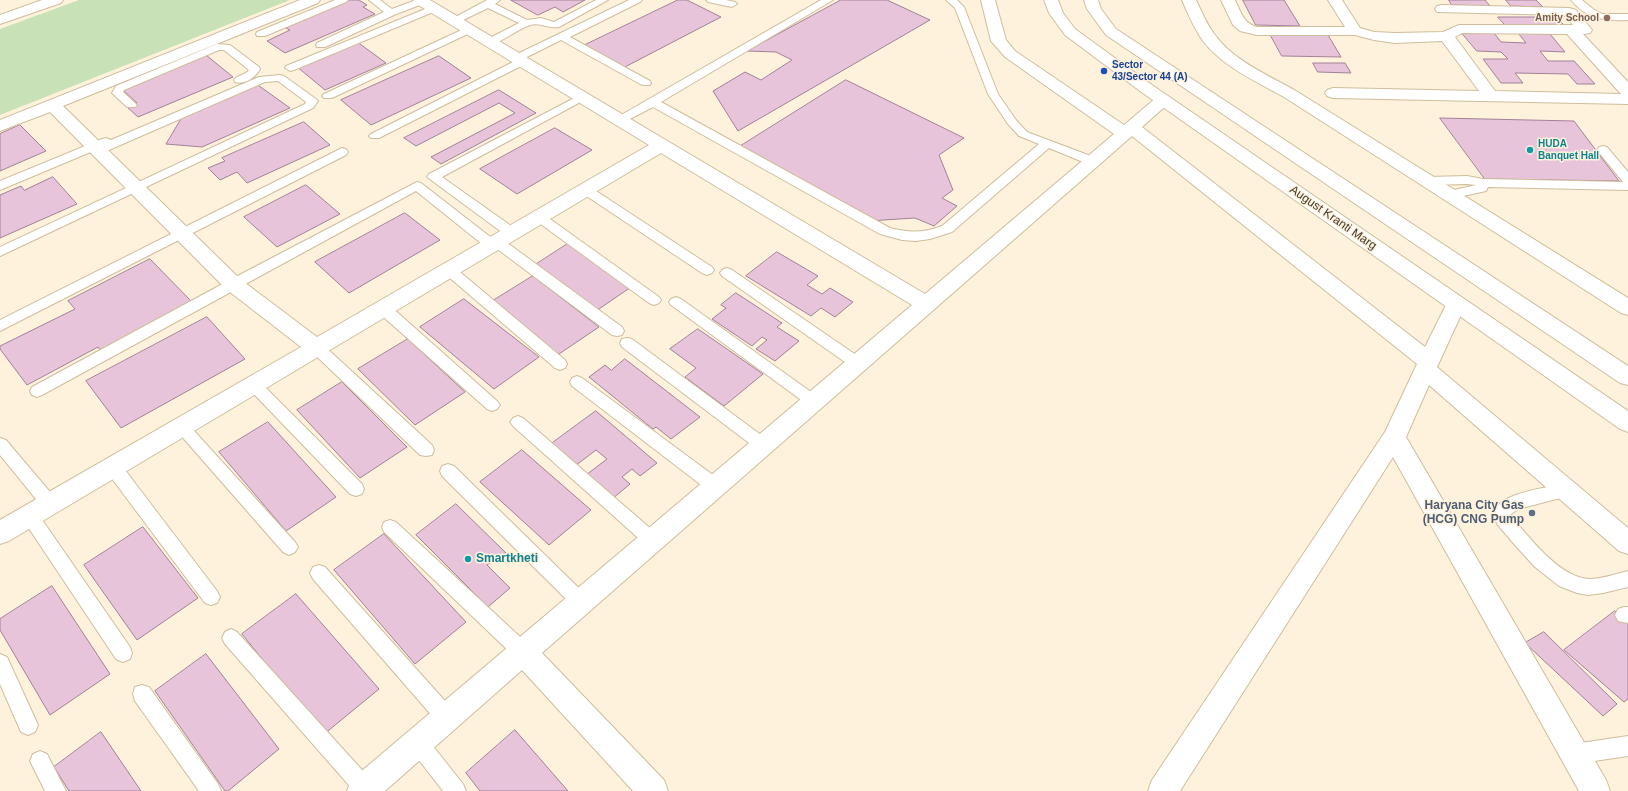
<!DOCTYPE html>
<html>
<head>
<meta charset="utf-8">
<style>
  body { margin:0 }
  canvas { display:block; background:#fef2dd }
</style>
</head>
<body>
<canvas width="1628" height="791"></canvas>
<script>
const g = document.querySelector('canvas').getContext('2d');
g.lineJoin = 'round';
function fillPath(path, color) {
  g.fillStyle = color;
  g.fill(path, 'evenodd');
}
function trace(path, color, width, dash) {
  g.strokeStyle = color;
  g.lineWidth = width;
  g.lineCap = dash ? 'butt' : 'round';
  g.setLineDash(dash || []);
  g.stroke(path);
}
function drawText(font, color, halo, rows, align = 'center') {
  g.font = font + ' Helvetica,sans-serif';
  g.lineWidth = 3;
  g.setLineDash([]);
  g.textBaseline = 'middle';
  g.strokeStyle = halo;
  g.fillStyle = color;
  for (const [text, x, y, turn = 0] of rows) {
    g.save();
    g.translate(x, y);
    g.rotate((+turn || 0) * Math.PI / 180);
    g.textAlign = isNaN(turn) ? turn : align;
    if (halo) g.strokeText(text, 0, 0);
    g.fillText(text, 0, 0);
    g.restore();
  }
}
const green = new Path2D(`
  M 79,0 L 290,0 L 0,115 L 0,29 Z`);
const building = new Path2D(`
  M 347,0 L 359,0 L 367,5 L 363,7 L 375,14 L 285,53 L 267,41 L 290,30 L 284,27 Z
  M 511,0 L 585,0 L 563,12 L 555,7 L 538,15 Z
  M 678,0 L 687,0 L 721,17 L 623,68 L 585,45 Z
  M 841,0 L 887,0 L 930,20 L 738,131 L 713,91 L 745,72 L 761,80 L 792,60 L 776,52 L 747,51 Z
  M 1243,0 L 1284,0 L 1300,26 L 1256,25 Z
  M 1449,0 L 1485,0 L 1490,6 L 1452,5 Z
  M 1506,0 L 1536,0 L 1543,7 L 1511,6 Z
  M 1498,17 L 1556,17 L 1568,29 L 1509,29 Z
  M 1462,33 L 1494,33 L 1501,42 L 1526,43 L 1518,33 L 1550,34 L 1565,52 L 1540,51 L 1548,61 L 1574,61 L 1595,84 L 1577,84 L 1568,74 L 1515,73 L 1523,83 L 1501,83 L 1483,59 L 1508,59 L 1501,52 L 1477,51 Z
  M 1270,34 L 1328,35 L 1341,57 L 1282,56 Z
  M 356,41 L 386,63 L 325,90 L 296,66 Z
  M 206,55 L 233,77 L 138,117 L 127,107 L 137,103 L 122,89 Z
  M 439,56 L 471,78 L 371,125 L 341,100 Z
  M 1313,63 L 1345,63 L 1351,73 L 1318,72 Z
  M 846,80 L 964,138 L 939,155 L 953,190 L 942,198 L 957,206 L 934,226 L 915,218 L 868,221 L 739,147 Z
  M 255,83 L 290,108 L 202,147 L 166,144 L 182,117 Z
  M 499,90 L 536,113 L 441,164 L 431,157 L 515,113 L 499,103 L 416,146 L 404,138 Z
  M 1440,118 L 1574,121 L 1619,181 L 1485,179 Z
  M 304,122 L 330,145 L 247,183 L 237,172 L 220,180 L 208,168 L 225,161 L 222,158 Z
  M 20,125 L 46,151 L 0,171 L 0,134 Z
  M 555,128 L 592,150 L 517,194 L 480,169 Z
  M 53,177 L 77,204 L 0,238 L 0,195 L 21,186 L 24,190 Z
  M 306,185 L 340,214 L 277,247 L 244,217 Z
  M 405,213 L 440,240 L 349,293 L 315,262 Z
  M 569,243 L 631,287 L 596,311 L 535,265 Z
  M 777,252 L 818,276 L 807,285 L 822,294 L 830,288 L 853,302 L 835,317 L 821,308 L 811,316 L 746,276 Z
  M 150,259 L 193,303 L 101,352 L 98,347 L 27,385 L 0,349 L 0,346 L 75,309 L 68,301 Z
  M 533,276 L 599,327 L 556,356 L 491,302 Z
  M 736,293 L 782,323 L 777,327 L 799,341 L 775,361 L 756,349 L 767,340 L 762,337 L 752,346 L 712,319 L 726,308 L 721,305 Z
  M 464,299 L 539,357 L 494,389 L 420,327 Z
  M 207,317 L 245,359 L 121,428 L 86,381 Z
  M 698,329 L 763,374 L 724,406 L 685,377 L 696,368 L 670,349 Z
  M 408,339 L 465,392 L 415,425 L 358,369 Z
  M 625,359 L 700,417 L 671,439 L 656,427 L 653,429 L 589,377 L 605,365 L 611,370 Z
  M 342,382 L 407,447 L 360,478 L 297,410 Z
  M 596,411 L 657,463 L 640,476 L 632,469 L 622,477 L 630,484 L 612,499 L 586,475 L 607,459 L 596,450 L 575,466 L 551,444 Z
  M 268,422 L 336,497 L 286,531 L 219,452 Z
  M 522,450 L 591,510 L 549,545 L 480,482 Z
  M 456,504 L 506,553 L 487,565 L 510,588 L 488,607 L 416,535 Z
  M 143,527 L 198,598 L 137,640 L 84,565 Z
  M 384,534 L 466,622 L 415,664 L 334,570 Z
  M 52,586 L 110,674 L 50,715 L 0,630 L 0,619 Z
  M 296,594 L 379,689 L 323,735 L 242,634 Z
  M 1615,611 L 1628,623 L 1628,699 L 1624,702 L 1564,650 Z
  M 1544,632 L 1617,704 L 1603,716 L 1525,643 Z
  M 206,654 L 279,749 L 228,791 L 225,791 L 155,691 Z
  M 515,730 L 568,791 L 480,791 L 466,773 Z
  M 101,732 L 141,791 L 69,791 L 54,767 Z`);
const service = new Path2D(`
  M 335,0 L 348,0 L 346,2 L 265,36 L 257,36 L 256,34 L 257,32 Z
  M 369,0 L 380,0 L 392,9 L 416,0 L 427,1 L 425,3 L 394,15 L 325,47 L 317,47 L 316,45 L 317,43 L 384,12 Z
  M 487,0 L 500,0 L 495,4 L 527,20 L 541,18 L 554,22 L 596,0 L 608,0 L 559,27 C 549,29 540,22 530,25 C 516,30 504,41 490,45 L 486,44 L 485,42 L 486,40 L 519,23 L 488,8 L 459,22 L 455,23 L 450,20 Z
  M 629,0 L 642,0 L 640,2 L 570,37 L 650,81 L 651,83 L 650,85 L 642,85 L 561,40 L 525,58 L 528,61 L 527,63 L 379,138 L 371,138 L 369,136 L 371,134 L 515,61 L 512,58 L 513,56 Z
  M 706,0 L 726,0 L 735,2 L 737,4 L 732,7 L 708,2 Z
  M 821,0 L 833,0 L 661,102 L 890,228 C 909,233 924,233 942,226 L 1039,144 L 1019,136 L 1008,124 L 988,94 L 955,8 L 946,0 L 957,0 L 964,7 L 998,94 L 1016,120 L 1027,132 L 1096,158 L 1098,161 L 1096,164 L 1088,164 L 1049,148 L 952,232 L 930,239 L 916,241 L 902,240 L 880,234 L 653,107 L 624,122 L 616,122 L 614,120 L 616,118 Z
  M 1571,0 L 1582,0 L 1593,9 L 1602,14 L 1628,14 L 1628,20 C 1606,21 1586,19 1571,0 Z
  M 435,5 L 438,6 L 440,8 L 438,10 L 294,70 L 290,71 L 285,68 L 286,66 Z
  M 470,26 L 475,29 L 474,31 L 332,98 L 324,98 L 322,96 L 324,94 Z
  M 217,44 L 230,45 L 259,67 L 260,69 C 256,77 245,85 235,82 L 234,80 C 237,75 246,75 249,70 L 224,50 L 219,50 L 124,90 L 123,92 L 137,105 L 135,107 L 127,107 L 112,93 L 116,86 Z
  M 280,75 L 284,76 L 316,99 L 318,101 L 313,108 L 0,256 L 0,247 L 305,104 L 306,102 L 278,81 L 265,82 L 102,153 L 98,154 L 93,151 L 0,190 L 0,181 L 102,139 L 106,138 L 111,140 L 259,77 Z
  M 582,94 L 588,97 L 586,99 L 442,177 L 517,230 L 518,233 L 517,236 L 512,237 L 507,236 L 427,177 L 429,174 Z
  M 1603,146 L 1607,147 L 1628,172 L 1628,190 L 1488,187 L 1486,191 L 1449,199 L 1445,198 L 1443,195 L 1445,192 L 1476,185 L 1467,184 L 1427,185 L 1423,184 L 1421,181 L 1423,178 L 1427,177 L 1467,176 L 1483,179 L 1623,182 L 1597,150 L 1599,147 Z
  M 342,148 L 346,149 L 348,152 L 346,155 L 0,331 L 0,320 Z
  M 417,182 L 421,183 L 493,239 L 497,238 L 502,239 L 622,327 L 624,331 L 622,335 L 617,336 L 612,335 L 496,248 L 492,249 L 487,248 L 416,191 L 42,395 L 37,397 L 32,395 L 30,391 L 32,387 L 228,281 Z
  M 586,186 L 590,187 L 712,267 L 714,270 L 712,273 L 707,275 L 702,273 L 582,193 L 580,190 L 582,187 Z
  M 539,213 L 543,214 L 659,297 L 661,300 L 659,303 L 654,305 L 649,303 L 535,220 L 533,217 L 535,214 Z
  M 449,265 L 454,267 L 565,360 L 567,364 L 565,368 L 560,370 L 555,368 L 444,273 L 442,270 L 444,267 Z
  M 727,268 L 732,270 L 862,359 L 864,363 L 862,367 L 857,368 L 852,367 L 722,276 L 720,273 L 722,270 Z
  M 676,297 L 681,299 L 818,397 L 821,401 L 818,405 L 813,407 L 808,405 L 671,305 L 669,302 L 671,299 Z
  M 384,304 L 389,305 L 497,401 L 500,405 L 497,409 L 492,411 L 487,409 L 379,313 L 377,309 L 379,305 Z
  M 627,338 L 632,339 L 769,441 L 771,445 L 769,449 L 763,451 L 757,449 L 622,347 L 620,343 L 622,339 Z
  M 317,343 L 322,344 L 432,445 L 434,450 L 432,455 L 426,456 L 420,455 L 312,352 L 310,348 L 312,344 Z
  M 577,376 L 582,378 L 721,481 L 723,486 L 721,491 L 715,493 L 709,491 L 572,386 L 570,382 L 572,378 Z
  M 254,379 L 259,381 L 362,484 L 364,489 L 362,494 L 356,496 L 350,494 L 249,389 L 247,385 L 249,381 Z
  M 518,416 L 523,418 L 658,535 L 660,540 L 658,545 L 652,547 L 646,545 L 513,426 L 510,422 L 513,418 Z
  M 182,421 L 187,423 L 295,542 L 298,547 L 295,552 L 289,555 L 283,552 L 177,431 L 174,427 L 177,423 Z
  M 0,438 L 6,440 L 56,499 L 58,504 L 56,509 L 50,511 L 44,509 L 0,455 Z
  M 113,460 L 119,462 L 217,591 L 220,597 L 217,603 L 211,605 L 205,603 L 107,472 L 105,467 L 107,462 Z
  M 448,464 L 454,466 L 587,596 L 590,602 L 587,608 L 581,610 L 575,608 L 442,476 L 440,471 L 442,466 Z
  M 1566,483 L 1572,485 L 1574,490 L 1572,495 L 1518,509 L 1511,514 L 1511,516 C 1529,537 1560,578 1589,579 C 1602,579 1615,574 1628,571 L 1628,587 L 1603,593 L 1588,595 L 1577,593 L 1559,586 L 1535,567 L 1514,544 L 1497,524 L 1494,511 C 1503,492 1547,488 1566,483 Z
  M 30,509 L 36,511 L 130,647 L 132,653 L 130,659 L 123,662 L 116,659 L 24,521 L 22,516 L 24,511 Z
  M 390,520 L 396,522 L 530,646 L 532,652 L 530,658 L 523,661 L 516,658 L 384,532 L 382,527 L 384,522 Z
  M 319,565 L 325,567 L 454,711 L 457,718 L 454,725 L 447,728 L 440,725 L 313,579 L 310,573 L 313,567 Z
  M 1624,607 L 1628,607 L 1628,623 L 1618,621 L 1615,615 L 1618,609 Z
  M 231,629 L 237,632 L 372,781 L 375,788 L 374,791 L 354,791 L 225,644 L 222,638 L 225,632 Z
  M 0,654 L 7,657 L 38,725 L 35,732 L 28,735 L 21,732 L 0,684 Z
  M 142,685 L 149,687 L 218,784 L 221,791 L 199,791 L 135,701 L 133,694 L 135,687 Z
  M 418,733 L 425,736 L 463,784 L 466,791 L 443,791 L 411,750 L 408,743 L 411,736 Z
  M 1628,736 L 1628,756 L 1574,764 L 1567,761 L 1564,754 L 1567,747 L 1574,744 Z
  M 40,751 L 47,754 L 66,791 L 45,791 L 30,761 L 33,754 Z`);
const minor = new Path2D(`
  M 42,0 L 63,0 L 61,3 L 0,24 L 0,15 Z
  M 300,0 L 320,0 L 318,3 L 63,106 L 240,279 L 317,337 L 649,145 L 415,3 L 413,0 L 430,0 L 925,294 L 1114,134 L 1005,57 L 991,41 L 981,0 L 995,0 L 1006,40 L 1015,51 L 1124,125 L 1157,97 L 1163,95 L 1169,97 L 1171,100 L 1169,103 L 1142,127 L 1425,347 L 1449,299 L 1456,297 L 1463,299 L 1466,304 L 1437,367 L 1628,528 L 1628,554 L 1619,551 L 1429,385 L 1406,437 L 1606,780 L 1610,791 L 1579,791 L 1393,457 L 1180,791 L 1148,791 L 1152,780 L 1385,432 L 1417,364 L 1132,136 L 542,653 L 664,780 L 668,791 L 633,791 L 522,670 L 385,791 L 347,791 L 351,780 L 912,305 L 661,153 L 9,541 L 0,544 L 0,520 L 301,347 L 226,289 L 50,112 L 0,131 L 0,120 Z
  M 1182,0 L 1196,0 C 1202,12 1207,25 1215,35 C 1234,61 1268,75 1296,91 L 1628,298 L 1628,315 L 1621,313 L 1284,97 C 1257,82 1223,67 1203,41 C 1194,28 1188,14 1182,0 Z
  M 1221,0 L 1235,0 C 1241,12 1243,23 1257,27 L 1345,27 L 1328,0 L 1342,0 L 1360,28 L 1374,32 L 1395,33 L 1443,32 L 1459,25 L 1573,25 L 1566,16 L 1563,15 L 1437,12 L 1435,9 L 1437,6 L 1442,5 L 1569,8 L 1576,10 L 1592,30 L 1590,33 L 1583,34 L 1628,82 L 1628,104 L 1333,98 L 1327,96 L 1325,93 L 1327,90 L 1333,88 L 1479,91 L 1442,41 L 1395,43 L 1374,40 L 1355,35 L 1257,35 L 1240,31 L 1233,25 ZM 1462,33 L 1567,34 L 1621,94 L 1495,91 L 1455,37 Z`);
const secondary = new Path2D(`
  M 1044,0 L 1058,0 L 1063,13 L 1075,29 L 1152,85 L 1628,411 L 1628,432 L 1620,429 L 1140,91 L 1065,35 L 1049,13 Z
  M 1084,0 L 1098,0 L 1101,9 L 1116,29 L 1628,366 L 1628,385 L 1620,383 L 1106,35 L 1087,9 Z`);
const markers = [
  [1607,18,4,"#8d6e63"],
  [1104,71,4,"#1a4fb4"],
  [1530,150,4,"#0f9aa8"],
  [1532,513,4,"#5c6f8a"],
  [468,559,4,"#0f9aa8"]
];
const farEducationnames = [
  ["Amity School",1599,18]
];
const farTransitnames = [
  ["Sector",1112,65],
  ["43/Sector 44 (A)",1112,77]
];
const farCulturenames = [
  ["HUDA",1538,144],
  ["Banquet Hall",1538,156]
];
const streetNames = [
  ["August Kranti Marg",1333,218,35]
];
const serviceNames = [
  ["Haryana City Gas",1524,506],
  ["(HCG) CNG Pump",1524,520]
];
const cultureNames = [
  ["Smartkheti",476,559]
];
fillPath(green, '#c9e1b6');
fillPath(building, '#e8c4db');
trace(building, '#a28197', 1);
trace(service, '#cfbd9b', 2);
trace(minor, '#cfbd9b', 2);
trace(secondary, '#cfbd9b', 2);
fillPath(service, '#fff');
fillPath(minor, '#fff');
fillPath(secondary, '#fff');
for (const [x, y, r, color] of markers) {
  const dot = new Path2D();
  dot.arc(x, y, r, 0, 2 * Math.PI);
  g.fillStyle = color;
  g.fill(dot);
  trace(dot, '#fef2dd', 1.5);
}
drawText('bold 10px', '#785e54', '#fef2dd', farEducationnames, 'right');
drawText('bold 10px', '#164399', '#fef2dd', farTransitnames, 'left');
drawText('bold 10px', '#0d838f', '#fef2dd', farCulturenames, 'left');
drawText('12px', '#433b2d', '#fef2dd', streetNames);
drawText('bold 12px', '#4e5e75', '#fef2dd', serviceNames, 'right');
drawText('bold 12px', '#0d838f', '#fef2dd', cultureNames, 'left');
</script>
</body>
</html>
